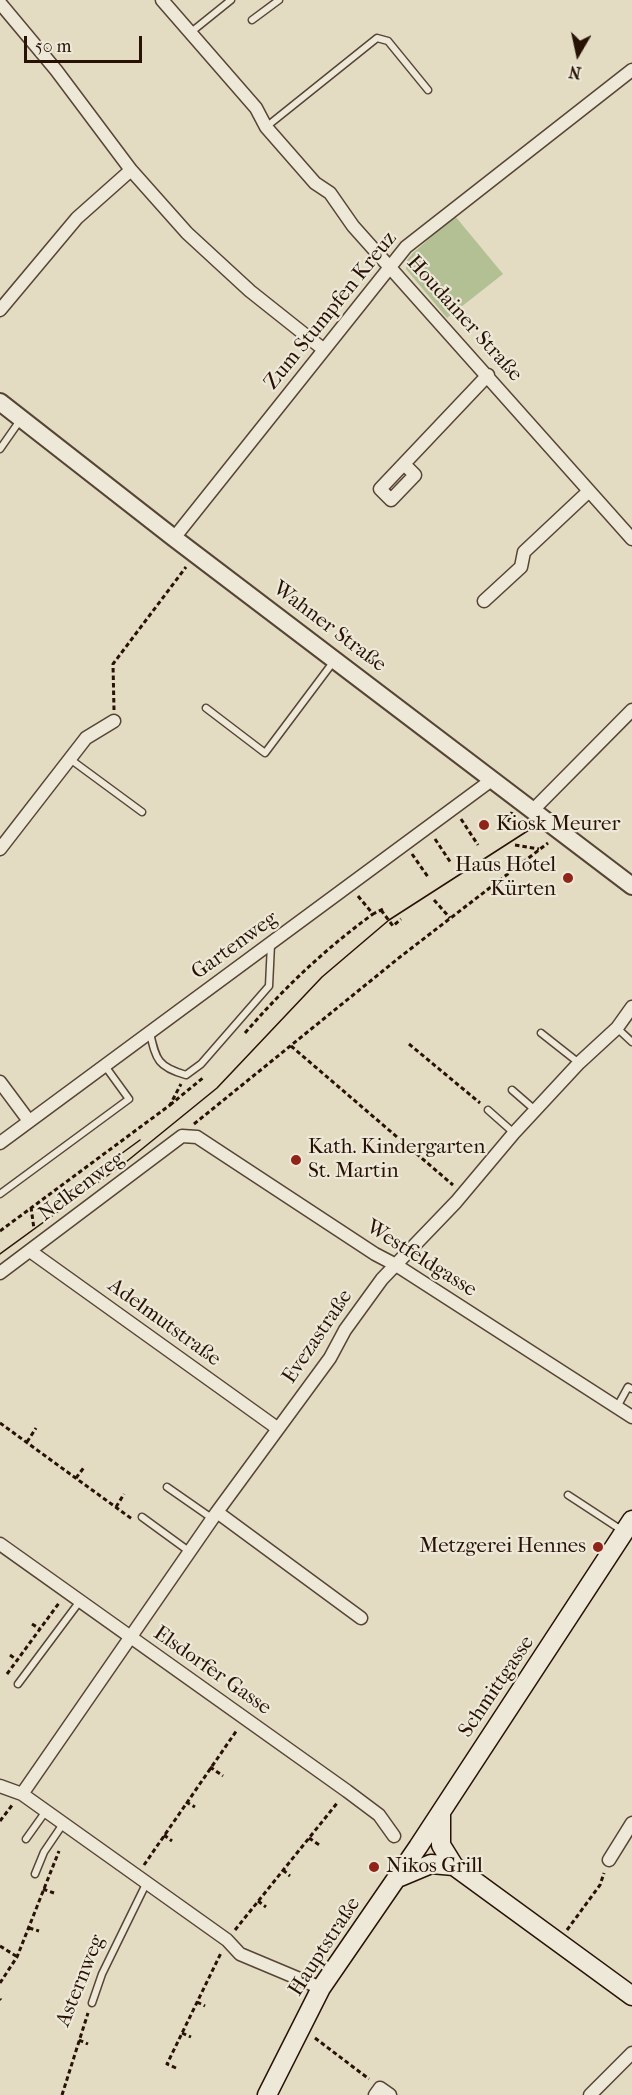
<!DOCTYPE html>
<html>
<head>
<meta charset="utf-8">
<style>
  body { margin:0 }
  #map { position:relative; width:632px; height:2095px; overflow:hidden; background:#e3dcc2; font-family:"IM FELL French Canon",serif }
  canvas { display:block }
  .north { position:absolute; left:548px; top:24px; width:60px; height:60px; -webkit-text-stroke:4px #ede8d7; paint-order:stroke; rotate:189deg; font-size:16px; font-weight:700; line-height:24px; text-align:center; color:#281206 }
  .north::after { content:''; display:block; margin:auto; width:21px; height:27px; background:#281206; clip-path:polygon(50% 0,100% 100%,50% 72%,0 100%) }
  .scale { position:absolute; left:24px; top:36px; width:118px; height:27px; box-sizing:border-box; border:3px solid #281206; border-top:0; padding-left:8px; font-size:18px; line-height:21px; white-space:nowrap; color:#281206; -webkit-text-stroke:4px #ede8d7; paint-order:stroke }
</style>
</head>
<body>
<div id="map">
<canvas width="632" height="2095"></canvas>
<div class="north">N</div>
<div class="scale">50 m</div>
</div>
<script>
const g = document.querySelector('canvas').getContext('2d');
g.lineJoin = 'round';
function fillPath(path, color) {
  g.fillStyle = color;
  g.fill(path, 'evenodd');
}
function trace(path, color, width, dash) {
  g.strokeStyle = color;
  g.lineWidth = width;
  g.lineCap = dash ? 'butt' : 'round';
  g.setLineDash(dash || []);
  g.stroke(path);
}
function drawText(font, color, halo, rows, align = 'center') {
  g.font = font + ' "IM FELL French Canon",serif';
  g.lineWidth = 4.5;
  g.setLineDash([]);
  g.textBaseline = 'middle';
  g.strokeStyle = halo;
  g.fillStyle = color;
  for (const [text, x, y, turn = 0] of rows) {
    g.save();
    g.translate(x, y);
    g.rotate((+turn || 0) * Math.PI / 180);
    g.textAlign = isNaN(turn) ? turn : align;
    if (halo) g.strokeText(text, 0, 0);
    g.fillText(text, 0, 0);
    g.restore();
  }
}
const green = new Path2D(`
  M 455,216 L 503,274 L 447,318 L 406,269 L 407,260 L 413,253 Z`);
const path = new Path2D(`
  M 114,710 L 113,664 L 186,567
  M 461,819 L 478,845
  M 506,829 L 512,812
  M 435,839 L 451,863
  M 515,845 L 539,849
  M 412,854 L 428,877
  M 358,896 L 373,914 L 385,908
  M 434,900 L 450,918
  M 381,910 L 393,926 L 401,919
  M 245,1033 C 284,988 325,949 373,914
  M 409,1044 L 480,1103
  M 291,1046 L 453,1185
  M 170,1105 L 204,1077
  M 194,1124 L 400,957 L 548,843
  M 31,1207 L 34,1229
  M 0,1231 L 170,1105 L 181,1084
  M 0,1423 L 132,1519
  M 27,1442 L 36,1428
  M 76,1478 L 85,1466
  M 116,1507 L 124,1494
  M 32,1624 L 40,1629
  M 10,1655 L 17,1660
  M 7,1674 L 59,1603
  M 210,1767 L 223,1776
  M 186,1802 L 195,1807
  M 0,1821 L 13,1804
  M 164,1835 L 172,1841
  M 309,1838 L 321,1846
  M 144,1865 L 237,1730
  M 283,1870 L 290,1876
  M 43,1889 L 54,1893
  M 258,1901 L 266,1907
  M 29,1928 L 39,1931
  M 235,1930 L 338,1802
  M 567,1930 L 600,1885 L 604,1873
  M 0,1946 L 16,1956
  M 0,1983 L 17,1957 L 59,1851
  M 0,1999 L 1,2000
  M 197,2002 L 205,2006
  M 182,2033 L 191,2037
  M 315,2038 L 369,2079
  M 79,2040 L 88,2044
  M 176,2068 L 167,2064 L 221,1953
  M 62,2095 L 88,2013`);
const service = new Path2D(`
  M 252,20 L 279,0
  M 190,33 L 231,0
  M 266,127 L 377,38 L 388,41 L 428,90
  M 0,449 L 21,419
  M 206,708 L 265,753 L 334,661
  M 70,759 L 142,812
  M 617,1028 L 632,1042
  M 150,1033 C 156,1060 158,1067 186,1075 L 201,1064 L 269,986 L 271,944
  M 541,1033 L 579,1063
  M 512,1090 L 535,1110
  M 488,1110 L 514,1133
  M 0,1194 L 129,1099 L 105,1066
  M 617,1407 L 628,1387 L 632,1389
  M 167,1487 L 213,1519
  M 568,1495 L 623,1531
  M 142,1517 L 190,1552
  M 18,1684 L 80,1601
  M 26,1839 L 46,1811
  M 35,1874 L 44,1852 L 63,1824
  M 92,2003 L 102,1974 L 146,1884`);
const minor = new Path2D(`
  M 162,0 L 256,108 L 266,127 L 315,183 L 330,193 L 353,226 L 632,539
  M 0,3 L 56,70 L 131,170 L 187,233 L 250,291 L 323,349
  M 0,310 L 77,218 L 131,170
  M 404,464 L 415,475 L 391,500 L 380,489 L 488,375
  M 174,538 L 406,247 L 632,70
  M 484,601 L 521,567 L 524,552 L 589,491
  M 533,810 L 632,710
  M 0,849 L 86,738 L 114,721
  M 0,1082 L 29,1121
  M 0,1143 L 493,779
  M 30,1251 L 277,1428
  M 0,1273 L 182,1136 L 197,1137 L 375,1254 L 396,1265 L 632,1417
  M 217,1512 L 361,1618
  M 0,1544 L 347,1791 L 379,1815 L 394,1836
  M 0,1786 L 22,1794 L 227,1940 L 240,1954 L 321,1988
  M 22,1794 L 217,1512 L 330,1358 L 345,1330 L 382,1279 L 456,1202 L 514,1133 L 579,1063 L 617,1028 L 632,1007
  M 609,1860 L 632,1823
  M 375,2095 L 380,2088 L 390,2095
  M 590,2095 L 632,2053`);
const tertiary = new Path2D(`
  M 0,402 L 174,538 L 632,886`);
const secondary = new Path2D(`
  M 441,1814 L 441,1845 L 454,1866 L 632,1996
  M 400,1877 L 431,1864 L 454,1866
  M 267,2095 L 321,1988 L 418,1847 L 632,1520`);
const tram = new Path2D(`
  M 99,1170 L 140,1140
  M 0,1254 L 126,1162 L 217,1088 L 322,977 L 389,920 L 529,830`);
const markers = [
  [484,825,6,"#8f2418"],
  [568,878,6,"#8f2418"],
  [296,1160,6,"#8f2418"],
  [598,1547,6,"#8f2418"],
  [374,1867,6,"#8f2418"]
];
const streetNames = [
  ["Zum Stumpfen Kreuz",331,311,-51],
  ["Houdainer Straße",464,319,48],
  ["Wahner Straße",329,627,37],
  ["Gartenweg",235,946,-36],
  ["Nelkenweg",82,1187,-37],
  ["Westfeldgasse",421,1259,32],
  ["Adelmutstraße",164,1323,36],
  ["Evezastraße",318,1337,-56],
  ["Elsdorfer Gasse",212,1671,35],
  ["Schmittgasse",497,1687,-56],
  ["Hauptstraße",325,1947,-57],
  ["Asternweg",81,1981,-68]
];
const poiNames = [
  ["Kiosk Meurer",496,825],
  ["Haus Hotel",556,866,"right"],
  ["Kürten",556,890,"right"],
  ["Kath. Kindergarten",308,1148],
  ["St. Martin",308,1172],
  ["Metzgerei Hennes",586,1547,"right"],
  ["Nikos Grill",386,1867]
];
fillPath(green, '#b3c094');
trace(service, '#574435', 9);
trace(minor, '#574435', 15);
trace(tertiary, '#574435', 20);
trace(secondary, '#281206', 21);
trace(path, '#281206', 3, [4.5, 3]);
trace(service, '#ede8d7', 6);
trace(minor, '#ede8d7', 12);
trace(tertiary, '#ede8d7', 16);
trace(secondary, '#ede8d7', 18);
trace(tram, '#281206', 1.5);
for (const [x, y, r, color] of markers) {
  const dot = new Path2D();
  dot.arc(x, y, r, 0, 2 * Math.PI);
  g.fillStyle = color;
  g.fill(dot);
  trace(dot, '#ede8d7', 2);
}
drawText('21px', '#281206', '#ede8d7', streetNames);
drawText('21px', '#281206', '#ede8d7', poiNames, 'left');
</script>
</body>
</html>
